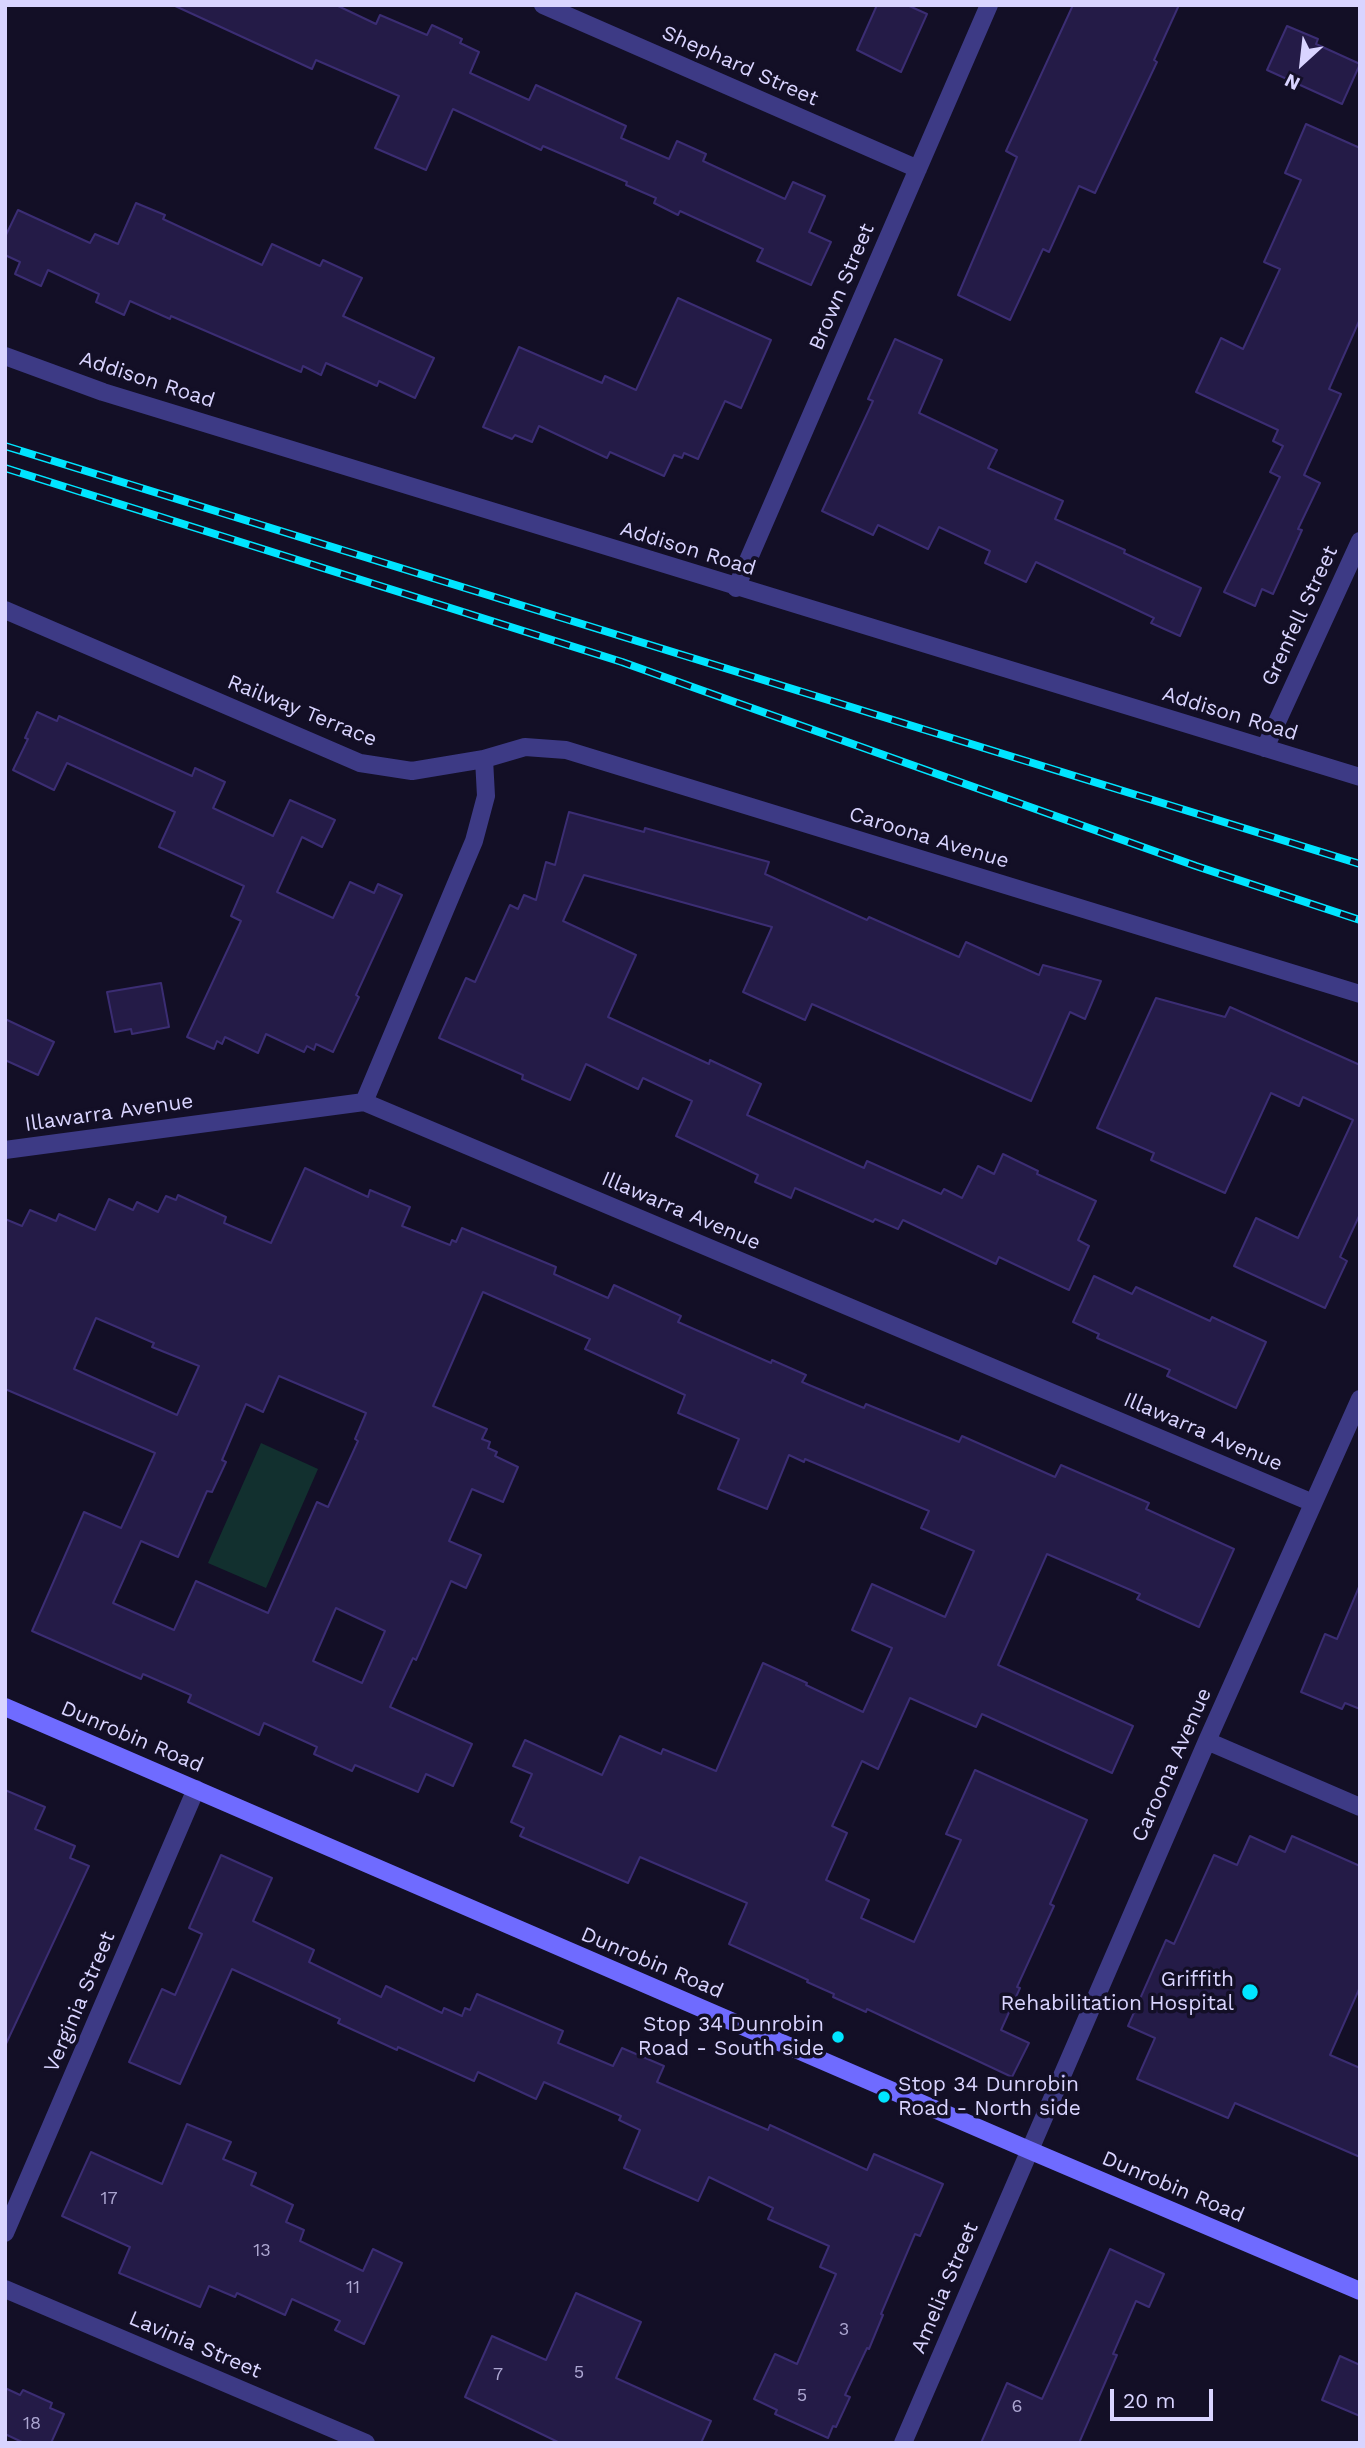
<!DOCTYPE html>
<html>
<head>
<meta charset="utf-8">
<style>
  body { margin:0 }
  #map { position:relative; width:1365px; height:2448px; overflow:hidden; background:#130f26; font-family:"Work Sans",sans-serif }
  canvas { display:block }
  .frame { position:absolute; inset:0; border:7px solid #d9d4ff; pointer-events:none }
  .north { position:absolute; left:1267px; top:28px; width:70px; height:70px; -webkit-text-stroke:5px #130f26; paint-order:stroke; rotate:207deg; font-size:19px; font-weight:700; line-height:28px; text-align:center; color:#d9d4ff }
  .north::after { content:''; display:block; margin:auto; width:24px; height:32px; background:#d9d4ff; clip-path:polygon(50% 0,100% 100%,50% 72%,0 100%) }
  .scale { position:absolute; left:1110px; top:2389px; width:103px; height:32px; box-sizing:border-box; border:4px solid #d9d4ff; border-top:0; padding-left:9px; font-size:21px; line-height:24px; white-space:nowrap; color:#d9d4ff; -webkit-text-stroke:5px #130f26; paint-order:stroke }
</style>
</head>
<body>
<div id="map">
<canvas width="1365" height="2448"></canvas>
<div class="frame"></div>
<div class="north">N</div>
<div class="scale">20 m</div>
</div>
<script>
const g = document.querySelector('canvas').getContext('2d');
g.lineJoin = 'round';
function fillPath(path, color) {
  g.fillStyle = color;
  g.fill(path, 'evenodd');
}
function trace(path, color, width, dash) {
  g.strokeStyle = color;
  g.lineWidth = width;
  g.lineCap = dash ? 'butt' : 'round';
  g.setLineDash(dash || []);
  g.stroke(path);
}
function drawText(font, color, halo, rows, align = 'center') {
  g.font = font + ' "Work Sans",sans-serif';
  g.lineWidth = 7;
  g.setLineDash([]);
  g.textBaseline = 'middle';
  g.strokeStyle = halo;
  g.fillStyle = color;
  for (const [text, x, y, turn = 0] of rows) {
    g.save();
    g.translate(x, y);
    g.rotate((+turn || 0) * Math.PI / 180);
    g.textAlign = isNaN(turn) ? turn : align;
    if (halo) g.strokeText(text, 0, 0);
    g.fillText(text, 0, 0);
    g.restore();
  }
}
const green = new Path2D(`
  M 261,1443 L 318,1469 L 266,1588 L 208,1563 Z`);
const building = new Path2D(`
  M 173,5 L 336,5 L 376,24 L 380,15 L 427,35 L 432,25 L 462,39 L 460,43 L 479,52 L 470,73 L 529,100 L 536,85 L 626,126 L 621,138 L 669,159 L 677,141 L 706,154 L 703,161 L 785,199 L 793,182 L 825,196 L 809,232 L 831,242 L 811,285 L 757,261 L 763,249 L 680,211 L 678,215 L 654,203 L 656,198 L 626,185 L 627,182 L 543,146 L 541,150 L 453,109 L 426,170 L 375,148 L 399,96 L 316,60 L 312,69 Z
  M 877,5 L 907,5 L 927,14 L 901,72 L 857,50 Z
  M 1073,5 L 1179,5 L 1154,60 L 1157,62 L 1095,193 L 1079,186 L 1049,252 L 1043,249 L 1010,320 L 958,295 L 1017,157 L 1006,151 Z
  M 1287,26 L 1318,39 L 1316,44 L 1360,64 L 1342,104 L 1267,70 Z
  M 1306,124 L 1360,148 L 1360,319 L 1329,389 L 1341,394 L 1304,475 L 1320,483 L 1298,529 L 1302,530 L 1273,594 L 1262,589 L 1255,606 L 1224,592 L 1280,477 L 1270,472 L 1283,446 L 1273,441 L 1278,430 L 1196,392 L 1221,338 L 1243,349 L 1280,269 L 1264,262 L 1301,180 L 1285,173 Z
  M 136,203 L 165,215 L 163,219 L 262,265 L 272,244 L 320,266 L 323,260 L 362,278 L 343,316 L 434,358 L 415,398 L 379,381 L 377,386 L 326,363 L 321,375 L 303,366 L 301,372 L 171,316 L 170,319 L 130,301 L 124,315 L 96,302 L 99,294 L 48,270 L 41,286 L 15,274 L 20,262 L 5,255 L 5,237 L 18,210 L 90,243 L 95,234 L 118,244 Z
  M 678,298 L 771,340 L 741,408 L 725,401 L 698,459 L 684,453 L 682,458 L 674,455 L 664,476 L 610,452 L 607,458 L 539,426 L 532,442 L 515,435 L 512,439 L 483,427 L 519,347 L 602,383 L 605,376 L 636,390 Z
  M 895,339 L 942,360 L 919,413 L 997,450 L 988,468 L 1063,501 L 1055,519 L 1125,550 L 1124,553 L 1201,588 L 1180,636 L 1151,623 L 1154,618 L 1036,562 L 1026,582 L 985,563 L 990,551 L 939,527 L 928,549 L 878,525 L 873,535 L 822,511 L 873,401 L 868,399 Z
  M 37,712 L 57,721 L 59,716 L 192,776 L 195,768 L 225,782 L 213,808 L 273,836 L 290,800 L 335,820 L 322,847 L 302,837 L 277,892 L 333,918 L 350,882 L 374,893 L 378,884 L 402,895 L 356,995 L 359,997 L 333,1052 L 316,1044 L 314,1050 L 307,1046 L 304,1052 L 266,1034 L 258,1053 L 225,1037 L 222,1044 L 217,1041 L 214,1049 L 187,1037 L 241,921 L 231,916 L 244,886 L 159,847 L 175,812 L 67,763 L 54,790 L 13,770 L 28,739 L 25,738 Z
  M 569,812 L 644,832 L 645,828 L 769,862 L 765,874 L 867,920 L 869,917 L 959,957 L 966,942 L 1039,975 L 1043,965 L 1101,981 L 1085,1019 L 1070,1012 L 1031,1101 L 812,1004 L 805,1020 L 743,992 L 772,927 L 584,875 L 563,921 L 636,955 L 608,1017 L 709,1064 L 710,1060 L 761,1084 L 747,1115 L 864,1168 L 867,1161 L 941,1194 L 944,1189 L 962,1198 L 978,1166 L 994,1174 L 1003,1154 L 1038,1171 L 1037,1174 L 1096,1201 L 1078,1240 L 1089,1246 L 1069,1290 L 999,1257 L 996,1264 L 903,1220 L 898,1229 L 875,1219 L 873,1222 L 795,1188 L 791,1198 L 755,1182 L 758,1175 L 676,1136 L 692,1101 L 643,1078 L 638,1089 L 586,1064 L 570,1100 L 522,1079 L 523,1075 L 439,1038 L 466,978 L 475,982 L 510,905 L 518,909 L 524,895 L 536,900 L 546,862 L 555,865 Z
  M 161,983 L 169,1027 L 132,1034 L 131,1029 L 115,1032 L 107,992 Z
  M 1156,998 L 1225,1017 L 1230,1007 L 1360,1065 L 1360,1214 L 1340,1257 L 1347,1261 L 1325,1308 L 1234,1266 L 1256,1218 L 1298,1238 L 1353,1120 L 1303,1097 L 1299,1106 L 1271,1093 L 1225,1193 L 1151,1160 L 1154,1153 L 1097,1128 Z
  M 5,1019 L 54,1042 L 38,1075 L 5,1060 Z
  M 305,1168 L 368,1197 L 370,1190 L 410,1207 L 402,1226 L 450,1245 L 452,1240 L 456,1242 L 462,1228 L 556,1267 L 554,1274 L 608,1298 L 614,1285 L 681,1316 L 678,1322 L 771,1363 L 772,1360 L 806,1375 L 802,1382 L 864,1408 L 866,1404 L 959,1442 L 962,1436 L 1055,1477 L 1061,1465 L 1149,1503 L 1146,1509 L 1234,1549 L 1199,1627 L 1137,1599 L 1140,1594 L 1047,1554 L 998,1665 L 1133,1726 L 1112,1773 L 982,1714 L 976,1727 L 910,1698 L 878,1769 L 862,1761 L 832,1826 L 847,1833 L 826,1880 L 869,1900 L 861,1918 L 914,1942 L 961,1840 L 946,1834 L 975,1770 L 1087,1820 L 1050,1904 L 1054,1906 L 1017,1987 L 1020,1988 L 1001,2030 L 1029,2043 L 1012,2077 L 867,2009 L 866,2012 L 833,1997 L 834,1994 L 807,1982 L 808,1980 L 729,1944 L 747,1903 L 640,1857 L 628,1883 L 520,1836 L 524,1828 L 511,1822 L 532,1774 L 513,1766 L 525,1740 L 602,1775 L 620,1736 L 661,1754 L 663,1749 L 716,1771 L 763,1663 L 807,1683 L 806,1685 L 863,1712 L 892,1648 L 852,1630 L 872,1584 L 945,1617 L 974,1551 L 921,1528 L 929,1511 L 805,1459 L 804,1462 L 789,1455 L 767,1509 L 718,1489 L 739,1439 L 678,1413 L 685,1395 L 585,1349 L 590,1339 L 483,1292 L 433,1406 L 487,1429 L 482,1439 L 490,1442 L 488,1448 L 497,1452 L 495,1456 L 518,1467 L 503,1502 L 472,1489 L 449,1541 L 481,1555 L 466,1588 L 451,1581 L 416,1660 L 413,1658 L 390,1707 L 472,1744 L 453,1786 L 426,1774 L 418,1792 L 355,1765 L 352,1771 L 314,1754 L 317,1747 L 264,1723 L 259,1735 L 188,1702 L 191,1695 L 143,1674 L 141,1679 L 32,1631 L 84,1512 L 121,1528 L 155,1453 L 5,1389 L 5,1219 L 22,1226 L 30,1210 L 56,1221 L 59,1214 L 95,1230 L 109,1199 L 133,1210 L 137,1202 L 158,1212 L 166,1196 L 176,1200 L 178,1195 L 226,1217 L 224,1223 L 271,1243 ZM 96,1318 L 154,1343 L 152,1347 L 199,1366 L 177,1415 L 74,1369 ZM 279,1376 L 366,1413 L 355,1439 L 358,1441 L 328,1507 L 317,1502 L 268,1613 L 196,1581 L 174,1630 L 113,1603 L 141,1541 L 178,1557 L 207,1491 L 212,1492 L 226,1462 L 222,1460 L 246,1404 L 263,1412 ZM 336,1608 L 385,1631 L 362,1683 L 313,1661 Z
  M 1094,1276 L 1132,1294 L 1136,1287 L 1210,1321 L 1212,1317 L 1266,1342 L 1236,1408 L 1167,1376 L 1170,1370 L 1097,1338 L 1099,1334 L 1073,1322 Z
  M 1359,1587 L 1360,1709 L 1345,1703 L 1342,1709 L 1301,1692 L 1325,1634 L 1337,1639 Z
  M 5,1790 L 45,1807 L 35,1829 L 75,1846 L 70,1858 L 89,1866 L 5,2046 Z
  M 1250,1836 L 1285,1852 L 1292,1836 L 1360,1866 L 1360,1987 L 1330,2055 L 1360,2068 L 1360,2157 L 1235,2103 L 1228,2118 L 1137,2079 L 1155,2038 L 1128,2026 L 1166,1940 L 1174,1944 L 1214,1855 L 1237,1865 Z
  M 221,1855 L 272,1878 L 253,1921 L 314,1950 L 309,1962 L 381,1997 L 386,1986 L 442,2013 L 444,2008 L 462,2016 L 465,2008 L 470,2010 L 477,1994 L 563,2031 L 558,2043 L 613,2066 L 622,2048 L 664,2066 L 657,2082 L 768,2130 L 770,2125 L 867,2170 L 874,2154 L 943,2184 L 920,2236 L 915,2234 L 881,2314 L 883,2315 L 869,2349 L 867,2348 L 845,2395 L 850,2397 L 836,2427 L 833,2426 L 828,2438 L 775,2414 L 777,2410 L 754,2399 L 775,2354 L 797,2364 L 836,2274 L 820,2267 L 829,2246 L 768,2219 L 773,2208 L 709,2177 L 698,2201 L 624,2168 L 640,2130 L 619,2120 L 621,2116 L 544,2082 L 536,2099 L 478,2072 L 474,2081 L 398,2047 L 397,2050 L 338,2023 L 340,2019 L 232,1969 L 180,2084 L 129,2062 L 162,1989 L 175,1995 L 191,1959 L 202,1934 L 189,1928 Z
  M 187,2124 L 231,2142 L 223,2159 L 256,2173 L 251,2185 L 293,2205 L 286,2222 L 304,2230 L 300,2241 L 363,2271 L 373,2249 L 402,2263 L 364,2344 L 335,2330 L 340,2321 L 292,2299 L 285,2315 L 237,2293 L 235,2297 L 209,2286 L 200,2307 L 119,2273 L 130,2247 L 62,2216 L 91,2152 L 162,2184 Z
  M 1110,2249 L 1164,2274 L 1149,2307 L 1136,2301 L 1113,2354 L 1117,2355 L 1079,2443 L 981,2443 L 1007,2383 L 1042,2399 Z
  M 576,2293 L 641,2322 L 616,2378 L 711,2421 L 701,2443 L 560,2443 L 465,2397 L 492,2336 L 546,2360 Z
  M 1340,2356 L 1360,2365 L 1360,2416 L 1322,2400 Z
  M 5,2388 L 20,2395 L 23,2390 L 52,2403 L 50,2408 L 64,2414 L 51,2443 L 24,2443 L 5,2434 Z`);
const street = new Path2D(`
  M 543,5 L 918,169
  M 5,356 L 103,392 L 1360,777
  M 736,588 L 989,5
  M 5,610 L 360,763 L 412,771 L 484,759 L 525,747 L 566,750 L 1360,994
  M 1265,748 L 1360,541
  M 364,1102 L 474,841 L 486,796 L 484,759
  M 5,1150 L 364,1102 L 1313,1503
  M 1207,1741 L 1360,1807
  M 5,2233 L 196,1789
  M 5,2289 L 366,2443
  M 903,2443 L 1207,1741 L 1360,1399`);
const secondary = new Path2D(`
  M 5,1707 L 1029,2150 L 1360,2291`);
const rail = new Path2D(`
  M 5,446 L 1360,864
  M 5,468 L 622,662 L 1196,866 L 1360,920`);
const markers = [
  [1250,1992,9,"#00e5ff"],
  [838,2037,7,"#00e5ff"],
  [884,2097,7,"#00e5ff"]
];
const numberNames = [
  ["17",109,2199],
  ["13",262,2251],
  ["11",353,2288],
  ["3",844,2330],
  ["5",579,2373],
  ["7",498,2375],
  ["5",802,2396],
  ["6",1017,2407],
  ["18",32,2424]
];
const streetNames = [
  ["Shephard Street",740,66,24],
  ["Brown Street",842,287,-67],
  ["Addison Road",147,380,18],
  ["Addison Road",688,549,17],
  ["Grenfell Street",1300,616,-65],
  ["Railway Terrace",302,711,22],
  ["Addison Road",1230,714,17],
  ["Caroona Avenue",929,838,17],
  ["Illawarra Avenue",109,1113,-8],
  ["Illawarra Avenue",681,1211,23],
  ["Illawarra Avenue",1203,1432,23],
  ["Dunrobin Road",132,1737,23],
  ["Caroona Avenue",1172,1765,-66],
  ["Dunrobin Road",652,1963,23],
  ["Verginia Street",80,2002,-67],
  ["Dunrobin Road",1173,2187,23],
  ["Amelia Street",945,2288,-67],
  ["Lavinia Street",195,2345,23]
];
const poiNames = [
  ["Griffith",1234,1980],
  ["Rehabilitation Hospital",1234,2004],
  ["Stop 34 Dunrobin",824,2025],
  ["Road - South side",824,2049],
  ["Stop 34 Dunrobin",898,2085,"left"],
  ["Road - North side",898,2109,"left"]
];
fillPath(green, '#12302f');
fillPath(building, '#241b47');
trace(building, '#3b2d73', 2);
trace(street, '#3d3a85', 18);
trace(secondary, '#6f6bff', 18);
trace(rail, '#00e5ff', 8);
trace(rail, '#130f26', 5, [16]);
for (const [x, y, r, color] of markers) {
  const dot = new Path2D();
  dot.arc(x, y, r, 0, 2 * Math.PI);
  g.fillStyle = color;
  g.fill(dot);
  trace(dot, '#130f26', 2.5);
}
drawText('18px', '#aca6d1', null, numberNames);
drawText('21px', '#d9d4ff', '#130f26', streetNames);
drawText('21px', '#d9d4ff', '#130f26', poiNames, 'right');
</script>
</body>
</html>
